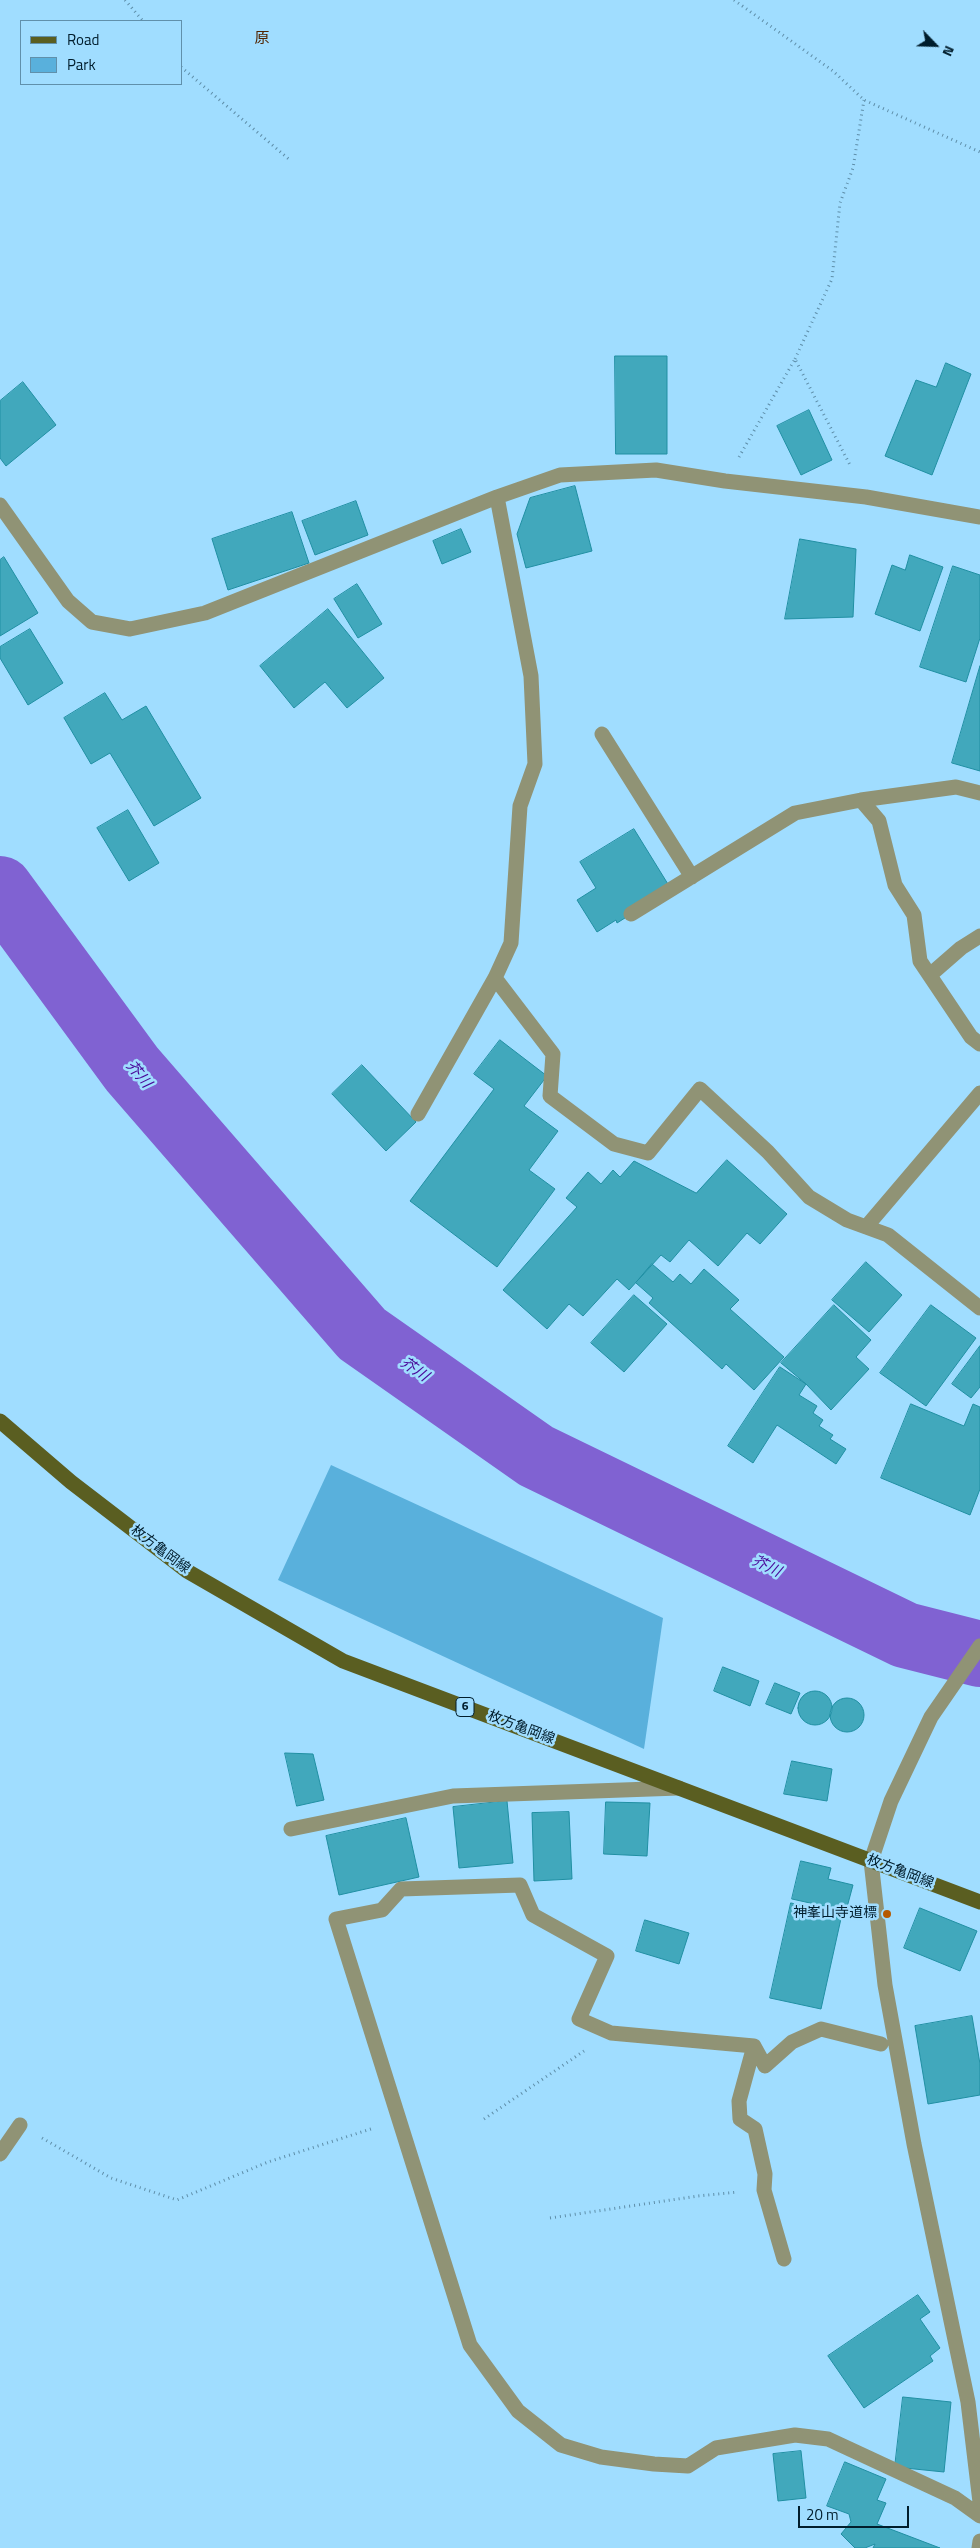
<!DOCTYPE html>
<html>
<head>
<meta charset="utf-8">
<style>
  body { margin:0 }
  #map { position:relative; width:980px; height:2548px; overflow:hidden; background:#a0ddff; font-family:"Titillium Web",sans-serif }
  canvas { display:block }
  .legend { position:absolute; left:20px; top:20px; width:162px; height:65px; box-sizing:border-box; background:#a0ddff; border:1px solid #6090ab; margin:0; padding:6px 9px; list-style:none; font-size:15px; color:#001d2c }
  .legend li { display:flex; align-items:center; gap:10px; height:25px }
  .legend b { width:25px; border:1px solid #6090ab }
  .north { position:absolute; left:910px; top:20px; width:50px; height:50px; -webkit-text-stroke:4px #a0ddff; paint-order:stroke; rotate:114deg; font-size:14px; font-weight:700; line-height:20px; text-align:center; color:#001d2c }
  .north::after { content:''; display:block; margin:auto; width:18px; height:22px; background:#001d2c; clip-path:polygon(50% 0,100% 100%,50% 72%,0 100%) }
  .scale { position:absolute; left:798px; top:2506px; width:111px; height:22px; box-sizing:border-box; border:2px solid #001d2c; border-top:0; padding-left:6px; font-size:15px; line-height:18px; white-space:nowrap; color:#001d2c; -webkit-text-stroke:4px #a0ddff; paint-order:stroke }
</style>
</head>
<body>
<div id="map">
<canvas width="980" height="2548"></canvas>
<ul class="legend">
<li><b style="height:6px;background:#5a5e21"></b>Road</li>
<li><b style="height:14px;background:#59b0dc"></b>Park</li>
</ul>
<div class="north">N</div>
<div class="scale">20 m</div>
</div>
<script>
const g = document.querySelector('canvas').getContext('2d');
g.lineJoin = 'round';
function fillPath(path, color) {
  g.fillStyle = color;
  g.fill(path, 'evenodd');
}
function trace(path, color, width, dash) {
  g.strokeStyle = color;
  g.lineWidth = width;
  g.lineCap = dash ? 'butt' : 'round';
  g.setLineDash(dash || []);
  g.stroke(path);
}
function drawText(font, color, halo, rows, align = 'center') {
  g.font = font + ' "Titillium Web","Noto Sans JP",sans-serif';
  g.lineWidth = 5;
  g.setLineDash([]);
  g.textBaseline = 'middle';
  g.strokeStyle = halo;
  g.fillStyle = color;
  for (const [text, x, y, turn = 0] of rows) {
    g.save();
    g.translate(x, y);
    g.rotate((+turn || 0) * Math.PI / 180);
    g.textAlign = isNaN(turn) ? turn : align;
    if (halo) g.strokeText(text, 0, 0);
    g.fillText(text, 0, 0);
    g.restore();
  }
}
const green = new Path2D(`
  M 331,1465 L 663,1618 L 644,1749 L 278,1580 Z`);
const river = new Path2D(`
  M 0,889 L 132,1069 L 362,1334 L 536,1456 L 905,1635 L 980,1654`);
const building = new Path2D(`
  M 615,356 L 667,356 L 667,454 L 616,454 Z
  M 946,363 L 971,374 L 932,475 L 885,456 L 916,380 L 936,387 Z
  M 23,382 L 56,425 L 6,466 L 0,458 L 0,401 Z
  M 809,410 L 832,460 L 801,475 L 777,426 Z
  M 575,486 L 592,551 L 526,568 L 517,534 L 530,498 Z
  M 356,501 L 368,535 L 315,555 L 302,521 Z
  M 292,512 L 309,563 L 228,590 L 212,539 Z
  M 461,529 L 471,552 L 442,564 L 433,541 Z
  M 800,539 L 856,549 L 853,617 L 785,619 Z
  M 910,555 L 943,567 L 920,631 L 875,614 L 892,565 L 905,570 Z
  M 4,557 L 38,613 L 0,636 L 0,560 Z
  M 953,566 L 980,575 L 980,638 L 966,682 L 920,667 Z
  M 357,584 L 382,624 L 358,638 L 334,599 Z
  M 328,609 L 384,678 L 347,708 L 325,682 L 294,708 L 260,666 Z
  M 30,629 L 63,683 L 28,705 L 0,658 L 0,647 Z
  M 980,666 L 980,771 L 952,763 Z
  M 105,693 L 122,720 L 146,706 L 201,798 L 154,826 L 110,753 L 91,764 L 64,718 Z
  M 128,810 L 159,863 L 129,881 L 97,828 Z
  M 634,829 L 671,889 L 617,923 L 616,920 L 597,932 L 577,900 L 596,888 L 580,862 Z
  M 500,1040 L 547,1076 L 524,1106 L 558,1131 L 529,1170 L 555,1189 L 497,1267 L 410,1201 L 494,1089 L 474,1074 Z
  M 362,1065 L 416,1122 L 386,1151 L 332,1094 Z
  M 727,1160 L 787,1214 L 760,1244 L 747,1233 L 718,1266 L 689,1240 L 670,1262 L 661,1255 L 629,1290 L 617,1279 L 583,1316 L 569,1304 L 547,1329 L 503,1290 L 577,1207 L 566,1198 L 588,1172 L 601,1184 L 613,1170 L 620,1177 L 634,1161 L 696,1193 Z
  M 866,1262 L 902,1295 L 869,1332 L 832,1300 Z
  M 652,1264 L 673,1282 L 680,1274 L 691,1284 L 704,1269 L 739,1300 L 730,1309 L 784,1357 L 754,1390 L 726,1364 L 722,1369 L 649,1303 L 653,1298 L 636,1283 Z
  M 634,1295 L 667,1324 L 624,1372 L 591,1343 Z
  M 834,1305 L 871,1340 L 856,1357 L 869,1369 L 831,1410 L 806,1384 L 781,1363 Z
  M 931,1305 L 976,1338 L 926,1406 L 880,1373 Z
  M 980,1346 L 980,1387 L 971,1398 L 952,1384 Z
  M 780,1367 L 806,1384 L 799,1395 L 817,1406 L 813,1413 L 823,1420 L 819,1426 L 833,1435 L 830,1439 L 846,1449 L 836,1464 L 777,1425 L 753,1463 L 728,1446 Z
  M 911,1404 L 964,1426 L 973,1404 L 980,1407 L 980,1489 L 970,1515 L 881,1478 Z
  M 723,1667 L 759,1681 L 750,1706 L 714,1691 Z
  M 775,1683 L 800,1693 L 791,1714 L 766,1704 Z
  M798 1708a17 17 0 1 1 34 0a17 17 0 1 1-34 0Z
  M830 1715a17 17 0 1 1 34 0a17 17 0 1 1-34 0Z
  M 285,1753 L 313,1754 L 324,1800 L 297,1806 Z
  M 792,1761 L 832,1769 L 827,1801 L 784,1794 Z
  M 507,1801 L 513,1863 L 459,1868 L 453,1807 Z
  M 606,1802 L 650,1803 L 647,1856 L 604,1854 Z
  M 569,1812 L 572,1879 L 534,1881 L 532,1813 Z
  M 406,1818 L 419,1877 L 339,1895 L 326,1836 Z
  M 801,1861 L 831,1868 L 828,1879 L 853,1885 L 846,1911 L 792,1899 Z
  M 791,1903 L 842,1914 L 821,2009 L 770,1998 Z
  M 920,1908 L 977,1931 L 960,1971 L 904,1948 Z
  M 645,1920 L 689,1933 L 679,1964 L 636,1951 Z
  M 972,2016 L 980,2064 L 980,2095 L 928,2104 L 915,2026 Z
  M 918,2295 L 930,2312 L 920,2319 L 940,2348 L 930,2356 L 933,2361 L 864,2408 L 828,2356 Z
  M 903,2397 L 951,2402 L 944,2472 L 895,2467 Z
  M 801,2451 L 806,2498 L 778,2501 L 773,2454 Z
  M 845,2462 L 886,2479 L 877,2500 L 886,2503 L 877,2524 L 940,2548 L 873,2548 L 875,2544 L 865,2548 L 855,2548 L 841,2534 L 851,2522 L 849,2514 L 827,2506 Z`);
const path = new Path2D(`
  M 125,0 L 143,21
  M 734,0 L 833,71 L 864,100 L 980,152
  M 181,67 L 291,161
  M 795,359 L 832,279 L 840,203 L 853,168 L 864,100
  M 739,457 L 795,359 L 851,467
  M 484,2119 L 584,2051
  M 42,2138 L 111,2178 L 177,2200 L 268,2162 L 374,2128
  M 550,2218 L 698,2196 L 738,2192`);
const minor = new Path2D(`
  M 0,505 L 68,601 L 92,622 L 130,629 L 205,613 L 497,497 L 560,475 L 656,470 L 725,481 L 866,497 L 980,517
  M 602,734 L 692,877
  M 980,793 L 956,787 L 861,800 L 879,821 L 895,885 L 914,915 L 920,961 L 971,1037 L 980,1044
  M 631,914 L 795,813 L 861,800
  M 930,975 L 961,948 L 980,936
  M 495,978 L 553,1054 L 550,1096 L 614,1144 L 648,1153 L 700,1089 L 768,1152 L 809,1197 L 847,1220 L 888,1235 L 980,1308
  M 418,1114 L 495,978 L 511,943 L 520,806 L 535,764 L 531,676 L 497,497
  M 866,1227 L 980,1093
  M 980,1646 L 931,1717 L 891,1801 L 871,1861 L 885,1985 L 914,2144 L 968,2402 L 980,2502
  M 291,1829 L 453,1796 L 679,1788
  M 881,2044 L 821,2029 L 792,2042 L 765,2066 L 754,2046 L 611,2033 L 579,2019 L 607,1956 L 533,1915 L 520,1885 L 401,1889 L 382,1910 L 336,1919 L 470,2345 L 518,2411 L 561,2445 L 601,2457 L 654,2464 L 688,2466 L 716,2448 L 795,2435 L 828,2439 L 955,2498 L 980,2516
  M 754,2046 L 739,2101 L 740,2119 L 755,2129 L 765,2174 L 764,2190 L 784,2259
  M 0,2154 L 20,2125
  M 979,2548 L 980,2541`);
const major = new Path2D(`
  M 0,1421 L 71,1482 L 187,1571 L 343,1661 L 980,1902`);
const markers = [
  [887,1914,5,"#b65900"]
];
const shields = [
  [465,1707,18]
];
const shieldNames = [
  ["6",465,1707]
];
const streetNames = [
  ["枚方亀岡線",160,1550,37],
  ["枚方亀岡線",521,1728,21],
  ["枚方亀岡線",900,1872,21]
];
const poiNames = [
  ["神峯山寺道標",877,1914]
];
const neighbourhoodNames = [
  ["原",262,39]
];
const waterNames = [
  ["芥川",138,1075,50],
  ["芥川",414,1370,35],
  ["芥川",766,1567,26]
];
fillPath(green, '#59b0dc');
trace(river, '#8062d2', 66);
fillPath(building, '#41a8bc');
trace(building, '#208fa3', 1);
trace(path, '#5e8ea9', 3, [1, 4]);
trace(minor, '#909375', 15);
trace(major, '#5a5e21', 15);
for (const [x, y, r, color] of markers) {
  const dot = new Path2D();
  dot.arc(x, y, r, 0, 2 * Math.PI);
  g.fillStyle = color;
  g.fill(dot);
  trace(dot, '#a0ddff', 2);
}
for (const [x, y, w] of shields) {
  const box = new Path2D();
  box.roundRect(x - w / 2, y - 9.5, w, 19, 4);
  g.fillStyle = '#a0ddff';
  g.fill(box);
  trace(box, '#001d2c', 1);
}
drawText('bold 12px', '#001d2c', null, shieldNames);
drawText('14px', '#001d2c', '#a0ddff', streetNames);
drawText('14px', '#001d2c', '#a0ddff', poiNames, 'right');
drawText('15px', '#512401', '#a0ddff', neighbourhoodNames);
drawText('italic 15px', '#480698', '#a0ddff', waterNames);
</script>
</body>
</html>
